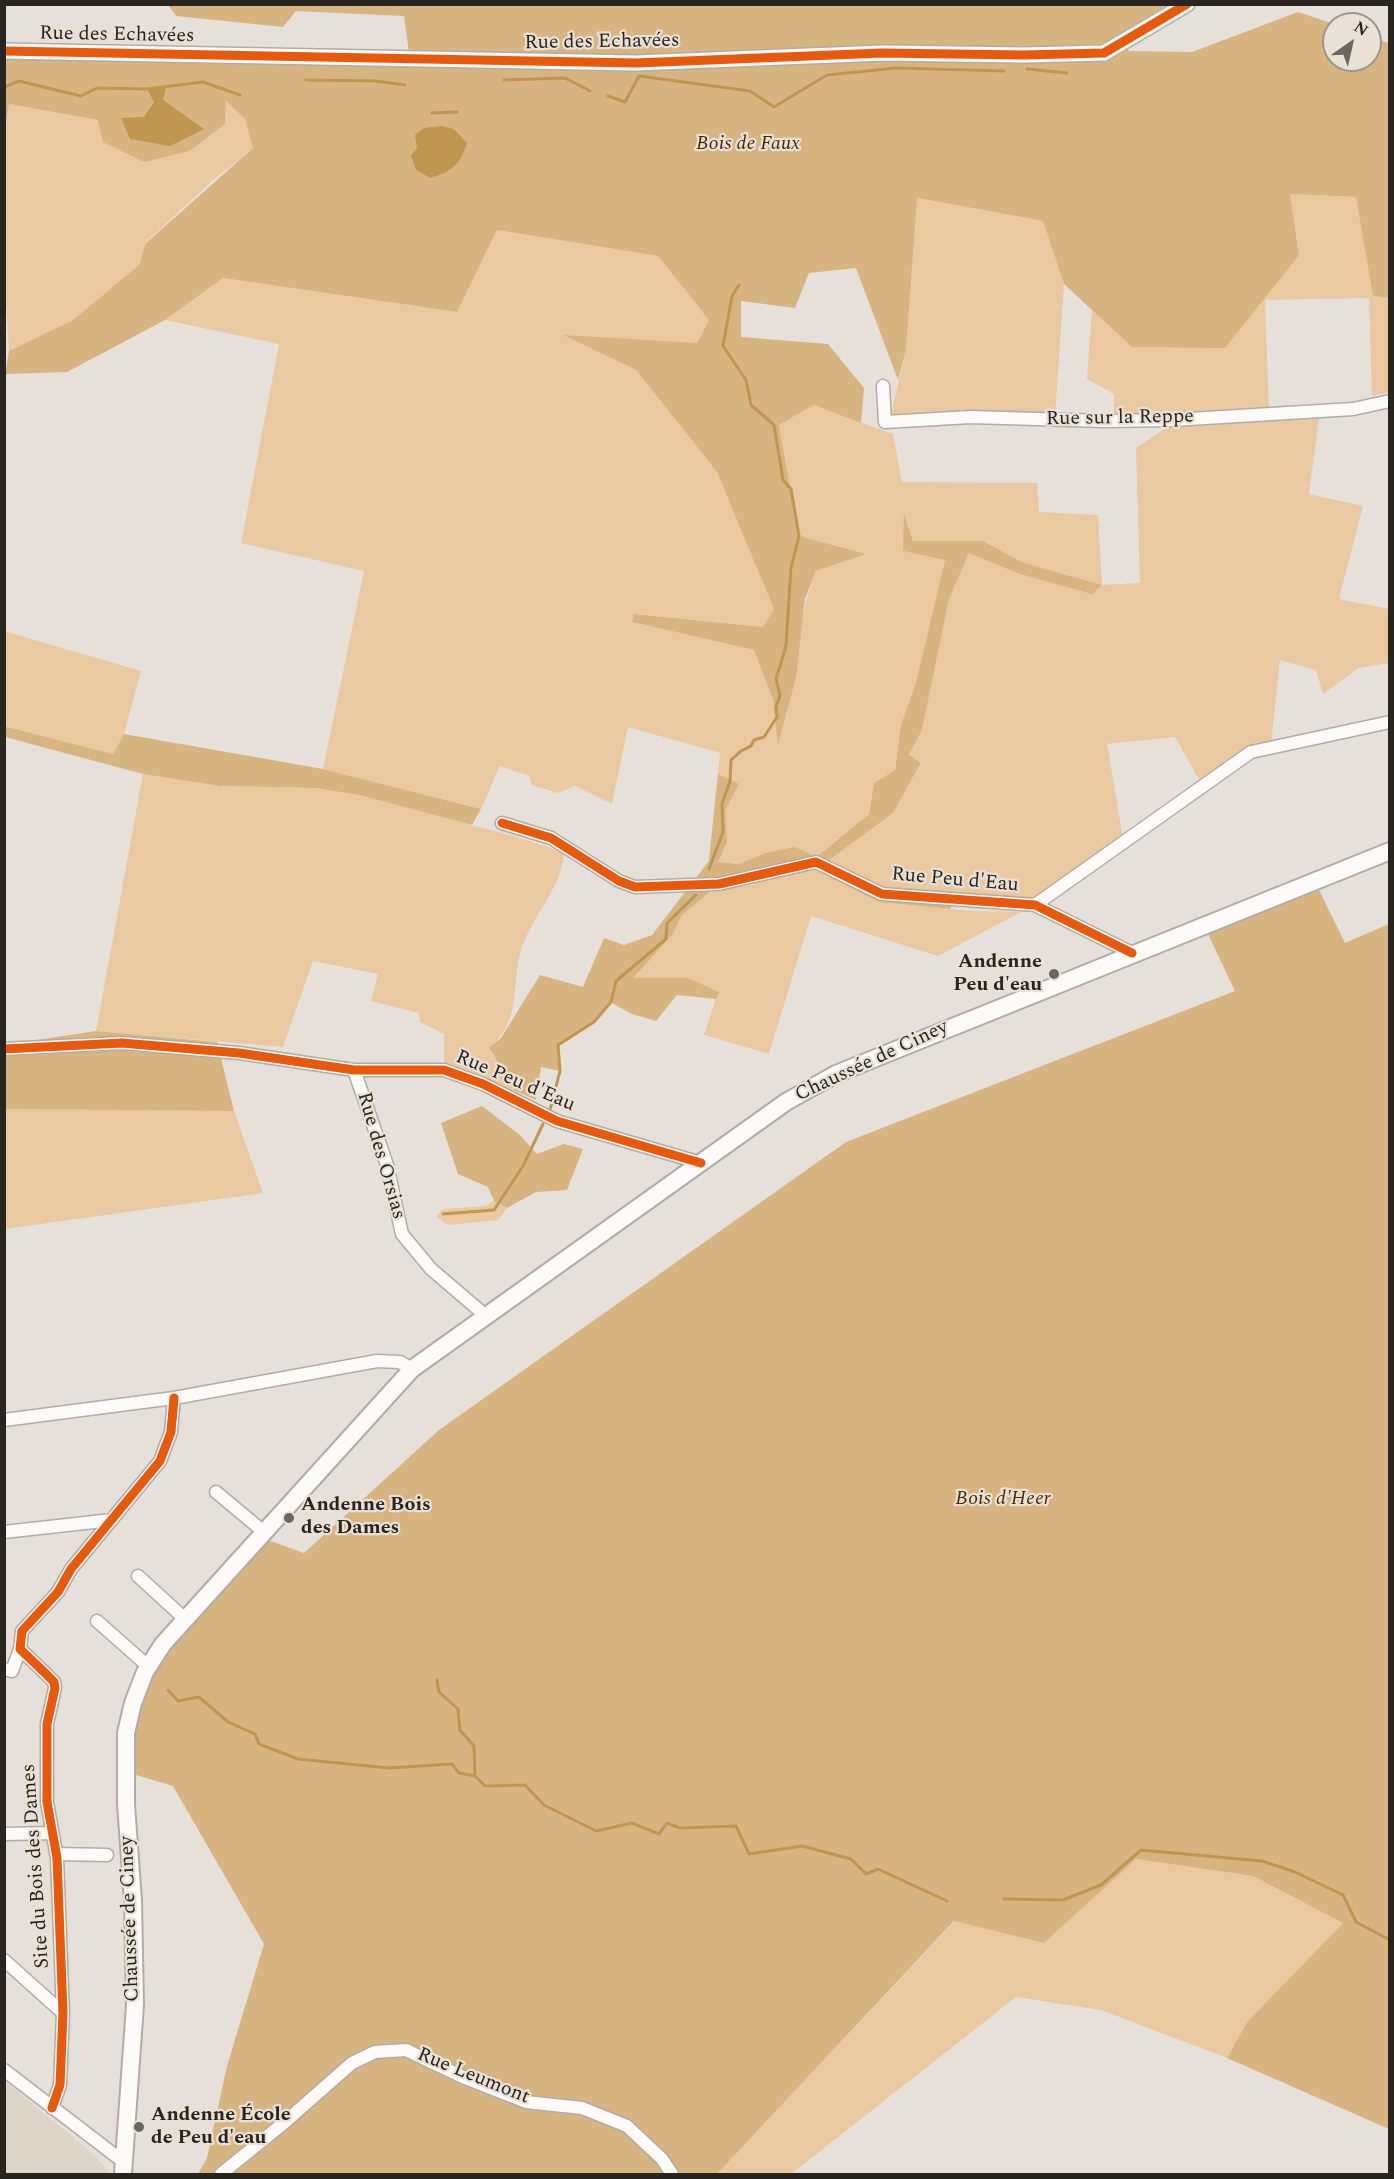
<!DOCTYPE html>
<html>
<head>
<meta charset="utf-8">
<style>
  body { margin:0 }
  #map { position:relative; width:1394px; height:2179px; overflow:hidden; background:#e5e0da; font-family:Spectral,serif }
  canvas { display:block }
  .frame { position:absolute; inset:0; border:6px solid #282521; pointer-events:none }
  .north { position:absolute; left:1322px; top:12px; width:60px; height:60px; box-sizing:border-box; background:#e9e0d6; border:2px solid #9c958e; border-radius:50%; rotate:34deg; font-size:16px; font-weight:700; line-height:24px; text-align:center; color:#282521 }
  .north::after { content:''; display:block; margin:auto; width:21px; height:27px; background:#6a6662; clip-path:polygon(50% 0,100% 100%,50% 72%,0 100%) }
</style>
</head>
<body>
<div id="map">
<canvas width="1394" height="2179"></canvas>
<div class="frame"></div>
<div class="north">N</div>
</div>
<script>
const g = document.querySelector('canvas').getContext('2d');
g.lineJoin = 'round';
function fillPath(path, color) {
  g.fillStyle = color;
  g.fill(path, 'evenodd');
}
function trace(path, color, width, dash) {
  g.strokeStyle = color;
  g.lineWidth = width;
  g.lineCap = dash ? 'butt' : 'round';
  g.setLineDash(dash || []);
  g.stroke(path);
}
function drawText(font, color, halo, rows, align = 'center') {
  g.font = font + ' Spectral,serif';
  g.lineWidth = 4.5;
  g.setLineDash([]);
  g.textBaseline = 'middle';
  g.strokeStyle = halo;
  g.fillStyle = color;
  for (const [text, x, y, turn = 0] of rows) {
    g.save();
    g.translate(x, y);
    g.rotate((+turn || 0) * Math.PI / 180);
    g.textAlign = isNaN(turn) ? turn : align;
    if (halo) g.strokeText(text, 0, 0);
    g.fillText(text, 0, 0);
    g.restore();
  }
}
const built = new Path2D(`
  M 5,2081 L 93,2154 L 110,2174 L 5,2174 Z`);
const green = new Path2D(`
  M 225,100 L 245,119 L 253,148 L 212,181 L 145,243 L 139,265 L 73,320 L 9,351 L 4,271 L 4,129 L 9,104 L 98,120 L 144,161 L 190,151 L 225,124 Z
  M 1290,194 L 1357,197 L 1373,296 L 1389,298 L 1389,392 L 1372,396 L 1369,298 L 1265,300 L 1269,411 L 1114,416 L 1114,394 L 1087,379 L 1092,310 L 1132,347 L 1299,255 Z
  M 916,198 L 1043,221 L 1064,284 L 1055,416 L 890,419 L 906,350 Z
  M 497,230 L 658,256 L 709,320 L 697,343 L 565,336 L 636,370 L 717,472 L 775,609 L 763,627 L 635,614 L 632,622 L 754,650 L 773,700 L 778,744 C 799,687 794,626 816,571 L 865,554 L 799,536 L 779,425 L 814,405 L 893,434 L 902,482 L 1037,483 L 1039,512 L 1098,515 L 1102,585 L 1140,583 L 1136,448 L 1172,424 L 1319,418 L 1309,494 L 1363,506 L 1339,599 L 1389,609 L 1389,663 L 1359,668 L 1323,694 L 1316,670 L 1280,660 L 1271,744 L 1200,781 L 1175,737 L 1107,744 L 1123,838 L 1031,899 L 883,890 L 828,860 L 893,813 L 921,764 L 909,756 L 922,730 L 949,599 L 969,552 L 1017,573 L 1101,585 L 1024,563 L 983,541 L 913,541 L 903,551 L 945,560 L 916,682 L 901,725 L 895,770 L 874,783 L 869,814 L 815,857 L 765,853 L 739,864 L 709,861 L 720,753 L 628,727 L 612,804 L 575,786 L 558,793 L 532,785 L 529,776 L 500,766 L 481,809 L 323,769 L 364,571 L 241,543 L 279,344 L 165,320 L 223,278 L 457,312 Z
  M 4,631 L 141,671 L 124,734 L 113,754 L 5,726 Z
  M 143,774 L 220,786 L 315,788 L 359,795 L 524,839 L 564,853 C 562,888 532,916 521,950 C 511,984 522,1023 489,1047 L 515,1091 L 444,1070 L 444,1034 L 420,1022 L 419,1013 L 371,1001 L 378,974 L 313,961 L 283,1047 L 96,1031 Z
  M 815,870 L 879,902 L 971,911 L 1021,912 L 938,956 L 811,916 L 769,1054 L 704,1035 L 718,992 L 632,978 L 673,934 L 682,915 L 711,891 Z
  M 4,1109 L 234,1111 L 263,1193 L 5,1229 Z
  M 494,1201 L 507,1208 L 498,1220 L 448,1225 L 436,1217 L 443,1209 L 486,1206 Z
  M 1136,1859 L 1253,1876 L 1343,1923 L 1247,2022 L 1227,2058 L 1101,2010 L 1016,1997 L 791,2174 L 717,2174 L 955,1921 L 1044,1943 Z`);
const forest = new Path2D(`
  M 1168,4 L 1132,29 L 1128,51 L 1192,52 L 1298,12 L 1334,24 L 1334,60 L 1370,60 L 1370,37 L 1389,43 L 1389,298 L 1373,296 L 1356,197 L 1290,194 L 1299,255 L 1225,348 L 1132,347 L 1064,284 L 1043,221 L 917,198 L 906,350 L 898,380 L 856,268 L 809,273 L 795,308 L 741,301 L 741,337 L 828,344 L 864,388 L 861,423 L 814,405 L 779,425 L 799,536 L 866,554 L 816,571 L 805,599 L 796,677 L 778,746 L 773,700 L 754,650 L 632,622 L 634,614 L 763,627 L 774,609 L 717,472 L 636,370 L 563,335 L 697,343 L 709,320 L 658,256 L 497,230 L 457,312 L 223,278 L 165,320 L 67,372 L 5,374 L 9,351 L 73,320 L 139,265 L 145,244 L 253,148 L 245,119 L 226,101 L 225,124 L 190,151 L 144,162 L 103,142 L 98,120 L 9,104 L 5,129 L 5,51 L 410,60 L 404,16 L 296,11 L 283,27 L 176,16 L 168,5 Z
  M 904,514 L 913,541 L 983,541 L 1024,563 L 1102,585 L 1092,594 L 1017,573 L 969,553 L 949,599 L 922,730 L 909,755 L 921,763 L 893,813 L 829,860 L 883,890 L 949,895 L 951,909 L 879,902 L 815,870 L 711,891 L 682,915 L 673,934 L 633,978 L 688,978 L 719,992 L 716,999 L 677,995 L 656,1021 L 632,1014 L 610,1002 L 594,1022 L 558,1045 L 560,1071 L 541,1067 L 536,1100 L 515,1091 L 489,1047 L 501,1038 L 540,975 L 583,987 L 604,938 L 624,945 L 652,935 L 709,861 L 718,774 L 739,784 L 725,810 L 727,842 L 718,862 L 739,864 L 765,853 L 795,847 L 816,857 L 869,814 L 874,783 L 895,770 L 901,725 L 916,682 L 945,560 L 903,551 Z
  M 4,726 L 113,754 L 124,734 L 323,769 L 481,809 L 472,825 L 359,795 L 315,788 L 220,786 L 143,774 L 5,737 Z
  M 1319,890 L 1345,943 L 1389,924 L 1389,2129 L 1227,2058 L 1247,2022 L 1343,1923 L 1253,1876 L 1136,1859 L 1044,1943 L 954,1921 L 717,2174 L 198,2174 L 207,2158 L 227,2066 L 264,1944 L 173,1786 L 126,1772 L 149,1667 L 265,1539 L 304,1553 L 439,1430 L 846,1142 L 1235,991 L 1207,932 Z
  M 96,1031 L 217,1042 L 234,1111 L 5,1109 L 4,1042 L 17,1043 Z
  M 482,1106 L 520,1135 L 537,1154 L 564,1144 L 583,1149 L 567,1190 L 536,1192 L 507,1208 L 494,1201 L 488,1187 L 458,1174 L 441,1123 Z`);
const water = new Path2D(`
  M 166,87 L 163,100 L 204,129 L 170,146 L 130,139 L 121,118 L 144,117 L 154,102 L 147,89 Z
  M 441,126 L 454,129 L 467,143 C 461,164 451,172 430,178 L 416,170 L 411,156 L 417,148 L 415,135 L 424,128 Z`);
const stream = new Path2D(`
  M 1027,69 L 1067,73
  M 306,80 L 376,81 L 405,85
  M 504,80 L 565,78 L 590,91
  M 4,87 L 19,81 L 81,96 L 97,88 L 147,89 L 203,82 L 240,95
  M 608,96 L 625,102 L 639,76 L 750,91 L 774,107 L 827,75 L 896,68 L 1004,71
  M 432,113 L 457,112
  M 709,869 L 723,832 L 722,804 L 730,781 L 731,760 L 741,751 L 751,746 L 754,740 L 764,737 L 777,717 L 776,707 L 780,695 L 776,679 L 786,646 L 791,568 L 799,536 L 791,489 L 783,480 L 774,425 L 751,405 L 746,380 L 723,346 L 732,296 L 739,285
  M 550,1110 L 560,1071 L 558,1045 L 594,1022 L 611,1002 L 616,981 L 666,939 L 667,923 L 696,895
  M 443,1214 L 494,1210 L 523,1166 L 543,1124
  M 437,1680 L 439,1692 L 458,1709 L 460,1730 L 474,1746 L 475,1776
  M 168,1690 L 178,1701 L 199,1697 L 228,1722 L 255,1734 L 259,1744 L 298,1759 L 389,1768 L 452,1764 L 459,1773 L 475,1776 L 485,1786 L 525,1785 L 544,1805 L 596,1831 L 632,1823 L 659,1834 L 667,1823 L 680,1828 L 736,1826 L 749,1854 L 802,1846 L 851,1859 L 866,1874 L 878,1869 L 947,1901
  M 1004,1899 L 1063,1900 L 1101,1885 L 1141,1850 L 1262,1861 L 1295,1872 L 1343,1895 L 1356,1922 L 1390,1940`);
const minor = new Path2D(`
  M 883,386 L 885,422 L 970,417 L 1103,421 L 1173,420 L 1353,409 L 1390,401
  M 502,823 L 551,838 L 619,881 L 635,887 L 719,884 L 816,862 L 882,894 L 1035,905 L 1132,953
  M 1035,905 L 1251,752 L 1390,722
  M 4,1049 L 122,1043 L 239,1053 L 354,1070 L 444,1070 L 483,1084 L 557,1121 L 701,1163
  M 354,1070 L 387,1165 L 402,1234 L 431,1269 L 486,1316
  M 4,1420 L 174,1398 L 377,1361 L 400,1362 L 412,1369
  M 216,1492 L 264,1532
  M 4,1532 L 112,1520
  M 138,1576 L 185,1619
  M 97,1621 L 149,1667
  M 4,1669 L 12,1671 L 20,1649
  M 4,1834 L 51,1833
  M 56,1854 L 107,1855
  M 4,1960 L 63,2013
  M 4,2070 L 125,2163
  M 52,2108 L 60,2085 L 63,2013 L 57,1858 L 47,1802 L 47,1724 L 55,1688 L 54,1682 L 44,1672 L 20,1649 L 22,1631 L 58,1592 L 71,1569 L 160,1461 L 171,1432 L 174,1398
  M 221,2174 L 285,2122 L 352,2063 L 375,2052 L 406,2050 L 465,2078 L 526,2102 L 582,2108 L 627,2126 L 662,2159 L 672,2174`);
const tertiary = new Path2D(`
  M 4,51 L 636,63 L 882,53 L 1024,55 L 1104,53 L 1187,4`);
const secondary = new Path2D(`
  M 123,2174 L 135,2005 L 133,1901 L 126,1804 L 126,1733 L 133,1703 L 145,1672 L 163,1644 L 412,1369 L 786,1102 L 836,1074 L 1390,851`);
const cycleway = new Path2D(`
  M 4,51 L 636,63 L 882,53 L 1024,55 L 1104,53 L 1187,4
  M 502,823 L 551,838 L 619,881 L 635,887 L 719,884 L 816,862 L 882,894 L 1035,905 L 1132,953
  M 4,1049 L 122,1043 L 239,1053 L 354,1070 L 444,1070 L 483,1084 L 557,1121 L 701,1163
  M 52,2108 L 60,2085 L 63,2013 L 57,1858 L 47,1802 L 47,1724 L 55,1688 L 54,1682 L 44,1672 L 20,1649 L 22,1631 L 58,1592 L 71,1569 L 160,1461 L 171,1432 L 174,1398`);
const markers = [
  [1054,974,6,"#6a6662"],
  [289,1518,6,"#6a6662"],
  [139,2127,6,"#6a6662"]
];
const streetNames = [
  ["Rue des Echavées",117,36,1],
  ["Rue des Echavées",602,43,-1],
  ["Rue sur la Reppe",1120,419,-1],
  ["Rue Peu d'Eau",955,881,5],
  ["Chaussée de Ciney",872,1062,-25],
  ["Rue Peu d'Eau",515,1082,23],
  ["Rue des Orsias",380,1156,74],
  ["Site du Bois des Dames",37,1866,-94],
  ["Chaussée de Ciney",131,1919,-92],
  ["Rue Leumont",473,2077,22]
];
const parkNames = [
  ["Bois de Faux",748,145],
  ["Bois d'Heer",1003,1500]
];
const poiNames = [
  ["Andenne",1042,963,"right"],
  ["Peu d'eau",1042,986,"right"],
  ["Andenne Bois",301,1506],
  ["des Dames",301,1529],
  ["Andenne École",151,2116],
  ["de Peu d'eau",151,2139]
];
fillPath(built, '#ded5c9');
fillPath(green, '#eac9a0');
fillPath(forest, '#d8b481');
fillPath(water, '#c19650');
trace(stream, '#c19650', 3);
trace(minor, '#b0aca8', 15);
trace(tertiary, '#b0aca8', 18);
trace(secondary, '#b0aca8', 20);
trace(minor, '#fbfaf9', 12);
trace(tertiary, '#fbfaf9', 15);
trace(secondary, '#fbfaf9', 16);
trace(cycleway, '#e8590c', 9);
for (const [x, y, r, color] of markers) {
  const dot = new Path2D();
  dot.arc(x, y, r, 0, 2 * Math.PI);
  g.fillStyle = color;
  g.fill(dot);
  trace(dot, '#e9e0d6', 2);
}
drawText('20px', '#282521', '#e9e0d6', streetNames);
drawText('italic 20px', '#452c06', '#e9e0d6', parkNames);
drawText('bold 20px', '#282521', '#e9e0d6', poiNames, 'left');
</script>
</body>
</html>
